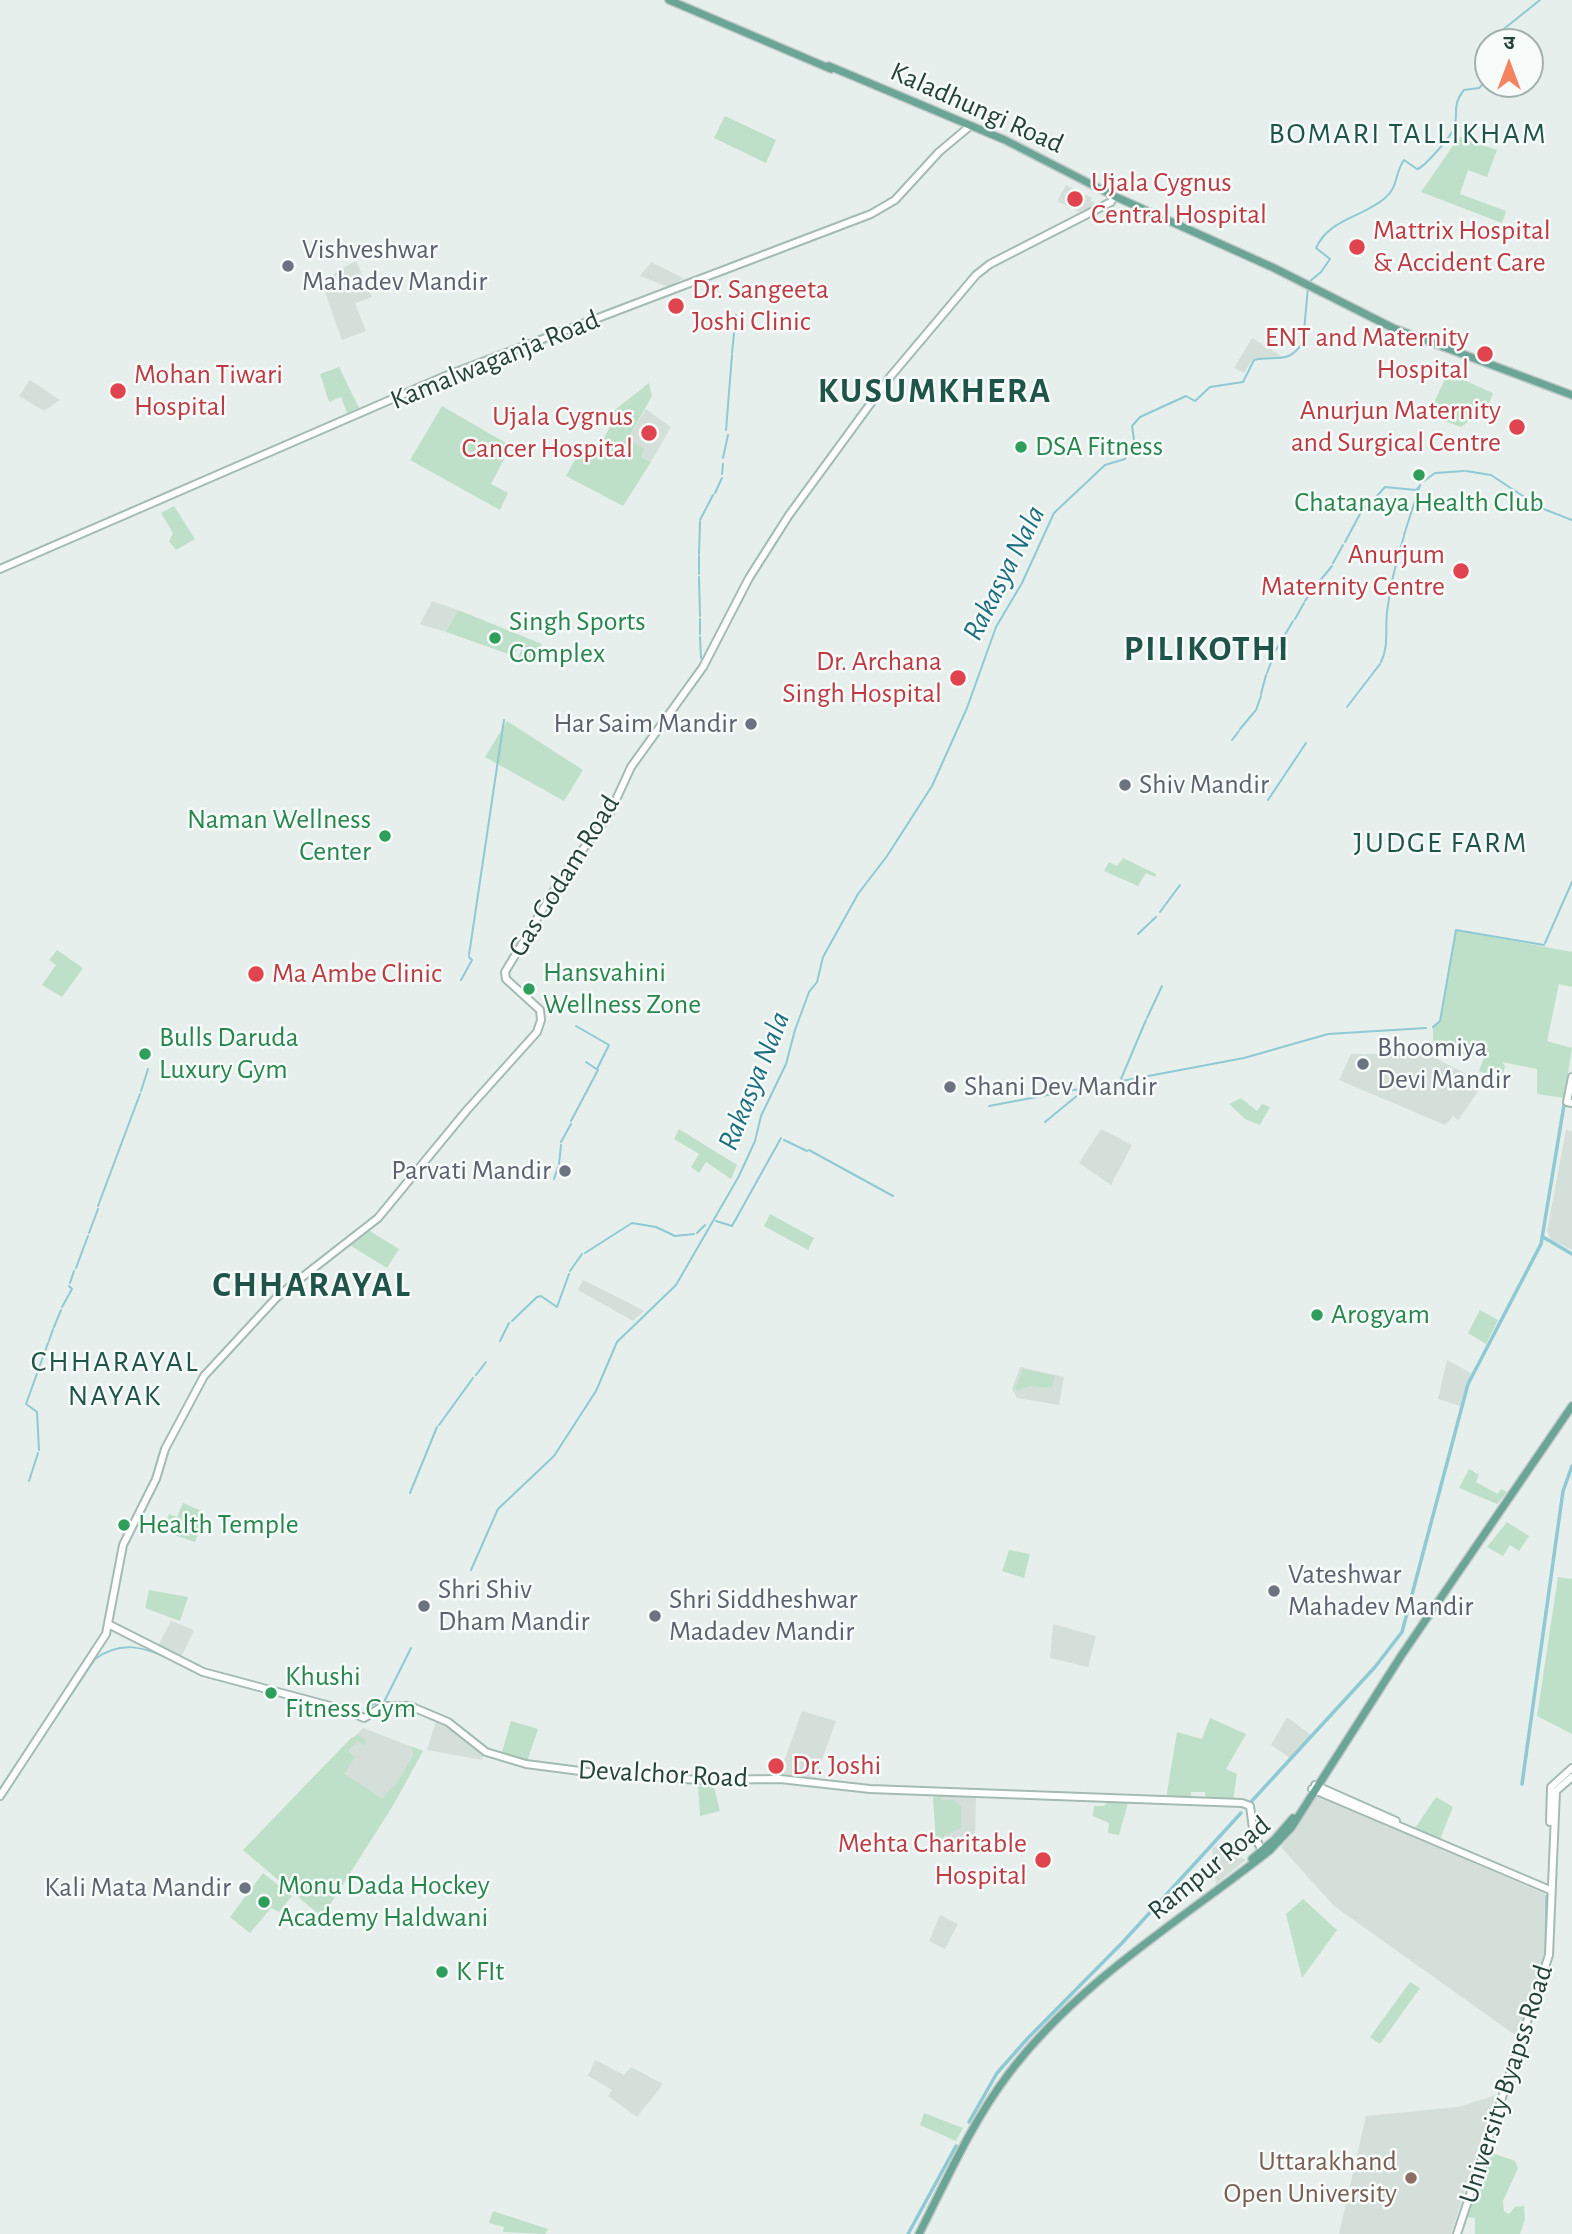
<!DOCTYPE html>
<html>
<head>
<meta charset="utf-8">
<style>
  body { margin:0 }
  #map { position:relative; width:1572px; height:2234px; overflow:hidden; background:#e6efeb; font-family:"Alegreya Sans","Noto Sans Devanagari",sans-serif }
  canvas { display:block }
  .north { position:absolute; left:1474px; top:28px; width:70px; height:70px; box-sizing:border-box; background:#f7fbf9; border:2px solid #a3b1ad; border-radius:50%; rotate:0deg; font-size:19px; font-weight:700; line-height:28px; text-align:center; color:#24423a }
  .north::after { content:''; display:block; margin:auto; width:24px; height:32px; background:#f4845f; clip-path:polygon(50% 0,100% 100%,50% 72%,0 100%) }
</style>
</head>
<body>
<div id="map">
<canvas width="1572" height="2234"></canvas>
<div class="north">उ</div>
</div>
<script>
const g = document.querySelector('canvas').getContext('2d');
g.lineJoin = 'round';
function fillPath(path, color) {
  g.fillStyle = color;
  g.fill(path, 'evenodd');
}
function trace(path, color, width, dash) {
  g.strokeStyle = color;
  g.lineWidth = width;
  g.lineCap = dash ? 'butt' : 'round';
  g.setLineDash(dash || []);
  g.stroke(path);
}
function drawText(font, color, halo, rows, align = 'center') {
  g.font = font + ' "Alegreya Sans",sans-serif';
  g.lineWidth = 5;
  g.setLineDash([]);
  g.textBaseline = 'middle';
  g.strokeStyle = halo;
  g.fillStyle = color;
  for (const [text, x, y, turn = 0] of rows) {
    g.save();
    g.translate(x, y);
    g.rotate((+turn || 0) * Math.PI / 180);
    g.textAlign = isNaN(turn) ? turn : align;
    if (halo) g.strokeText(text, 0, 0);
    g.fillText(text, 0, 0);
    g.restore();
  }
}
const built = new Path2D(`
  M 1066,185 L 1092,198 L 1091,201 L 1098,205 L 1081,213 L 1057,201 Z
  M 356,261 L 372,297 L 355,303 L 366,331 L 342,340 L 322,284 L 337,271 Z
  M 651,262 L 681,277 L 683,279 L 668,287 L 640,276 Z
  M 1252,338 L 1280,355 L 1277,359 L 1253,359 L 1244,373 L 1234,368 Z
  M 30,380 L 60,400 L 44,411 L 19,396 Z
  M 646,409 L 671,427 L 651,462 L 641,457 L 627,440 Z
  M 432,601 L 458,610 L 446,632 L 420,624 Z
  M 1351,1054 L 1427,1054 L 1484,1083 L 1458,1120 L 1453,1116 L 1445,1125 L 1339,1080 Z
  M 1101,1129 L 1132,1145 L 1111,1185 L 1079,1163 Z
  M 1566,1130 L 1572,1131 L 1572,1250 L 1551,1240 L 1547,1231 Z
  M 583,1280 L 631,1304 L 644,1311 L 633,1321 L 578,1290 Z
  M 1447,1360 L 1471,1373 L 1460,1406 L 1438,1399 Z
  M 1020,1367 L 1064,1377 L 1059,1405 L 1017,1398 L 1012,1389 Z
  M 171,1621 L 194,1630 L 181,1657 L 158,1646 Z
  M 1053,1624 L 1096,1636 L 1088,1667 L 1050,1658 Z
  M 802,1711 L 836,1721 L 815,1779 L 778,1778 Z
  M 1287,1717 L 1311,1735 L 1290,1758 L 1271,1745 Z
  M 437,1718 L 484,1753 L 482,1760 L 427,1750 Z
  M 363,1728 L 423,1751 L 392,1807 L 322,1917 L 243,1850 Z
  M 933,1793 L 976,1795 L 975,1838 L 941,1854 L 936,1841 Z
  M 1317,1795 L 1545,1894 L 1544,1953 L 1518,2037 L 1334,1906 L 1281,1847 Z
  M 1219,1843 L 1246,1860 L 1216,1884 L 1212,1849 Z
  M 940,1915 L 958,1924 L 945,1949 L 929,1941 Z
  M 595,2060 L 624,2075 L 631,2067 L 663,2084 L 637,2117 L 608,2096 L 612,2090 L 588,2076 Z
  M 1496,2095 L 1451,2234 L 1339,2234 L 1366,2116 L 1458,2107 Z`);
const green = new Path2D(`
  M 725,116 L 776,140 L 766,163 L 714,138 Z
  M 1459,137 L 1497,150 L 1487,177 L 1468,170 L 1460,194 L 1506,211 L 1502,223 L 1421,192 Z
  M 339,367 L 359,408 L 347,413 L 341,397 L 329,402 L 320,374 Z
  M 1448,373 L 1493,393 L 1488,407 L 1461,427 L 1428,415 Z
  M 649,383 L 652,396 L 628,439 L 644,449 L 641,457 L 651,462 L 623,506 L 566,476 L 582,447 L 602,457 L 609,444 L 603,441 L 611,424 L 607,416 Z
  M 442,406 L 511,446 L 491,484 L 508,493 L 500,510 L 410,460 Z
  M 174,506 L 195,539 L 176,550 L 169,541 L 173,533 L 161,513 Z
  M 458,610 L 542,644 L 530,662 L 518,658 L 522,648 L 518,646 L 514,656 L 446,632 Z
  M 507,721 L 583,770 L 564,801 L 485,757 Z
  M 1123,858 L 1156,874 L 1155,877 L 1146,873 L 1138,886 L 1104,871 L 1109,862 L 1117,866 Z
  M 1456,930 L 1572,952 L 1572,987 L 1559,984 L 1547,1041 L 1572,1048 L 1564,1098 L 1537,1094 L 1537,1069 L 1502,1062 L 1505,1066 L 1501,1081 L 1479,1071 L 1484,1057 L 1466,1054 L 1444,1056 L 1433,1040 L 1433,1027 L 1440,1021 Z
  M 57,950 L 83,968 L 62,997 L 42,985 L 56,965 L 49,960 Z
  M 1241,1098 L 1257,1111 L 1262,1104 L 1270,1107 L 1260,1125 L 1245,1119 L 1229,1104 Z
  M 679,1129 L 737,1165 L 731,1179 L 706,1162 L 699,1173 L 691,1167 L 699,1154 L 674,1139 Z
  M 770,1214 L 814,1238 L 808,1250 L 764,1226 Z
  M 368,1230 L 399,1249 L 387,1268 L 348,1244 Z
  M 1480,1310 L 1498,1320 L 1486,1344 L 1468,1333 Z
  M 1023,1369 L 1055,1376 L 1052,1388 L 1030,1386 L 1018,1391 L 1015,1388 Z
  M 1469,1469 L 1479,1475 L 1476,1482 L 1498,1494 L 1501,1489 L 1507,1492 L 1497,1504 L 1459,1488 Z
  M 183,1503 L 200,1510 L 197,1516 L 203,1519 L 195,1542 L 162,1531 L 169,1514 L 177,1517 Z
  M 1507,1522 L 1529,1536 L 1519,1551 L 1510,1545 L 1503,1556 L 1487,1547 Z
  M 1009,1550 L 1030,1554 L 1024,1578 L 1002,1571 Z
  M 1558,1577 L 1572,1579 L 1572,1734 L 1537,1716 Z
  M 149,1590 L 188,1597 L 180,1621 L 145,1608 Z
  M 1210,1718 L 1246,1734 L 1226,1769 L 1237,1774 L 1233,1800 L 1206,1798 L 1205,1792 L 1191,1792 L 1191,1798 L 1166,1798 L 1177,1732 L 1202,1739 Z
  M 511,1721 L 538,1729 L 527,1762 L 501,1755 Z
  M 358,1735 L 367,1741 L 364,1745 L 357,1741 L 348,1751 L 355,1757 L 344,1774 L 383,1799 L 392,1786 L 394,1788 L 414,1754 L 411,1746 L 423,1751 L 392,1807 L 322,1917 L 243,1850 L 351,1738 Z
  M 706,1783 L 713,1783 L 720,1811 L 700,1816 L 698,1787 Z
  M 937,1794 L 942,1794 L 941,1800 L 954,1800 L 961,1806 L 961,1828 L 944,1836 L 950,1850 L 941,1854 L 936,1841 L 933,1798 L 937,1798 Z
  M 1436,1797 L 1453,1807 L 1440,1839 L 1415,1828 Z
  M 1108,1802 L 1128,1803 L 1119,1835 L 1108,1833 L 1109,1823 L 1093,1816 L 1094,1806 L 1104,1806 Z
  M 263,1873 L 292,1896 L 279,1912 L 271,1908 L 250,1933 L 230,1917 Z
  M 1303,1899 L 1337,1930 L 1302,1978 L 1286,1914 Z
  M 1410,1982 L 1420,1988 L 1380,2044 L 1370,2037 Z
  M 924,2113 L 963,2128 L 956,2141 L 920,2125 Z
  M 1492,2153 L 1515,2161 L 1518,2168 L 1503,2201 L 1504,2211 L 1509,2214 L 1515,2207 L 1524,2206 L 1525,2219 L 1520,2234 L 1475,2234 L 1475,2218 L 1466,2217 L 1465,2212 L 1487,2154 Z
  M 493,2211 L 548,2229 L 545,2234 L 503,2232 L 504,2227 L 489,2223 Z`);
const stream = new Path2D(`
  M 1309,282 L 1321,272 L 1330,259 L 1316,248 C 1330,218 1362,218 1385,198 C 1398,188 1395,172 1404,160 L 1417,169 C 1424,168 1452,135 1454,128 C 1459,114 1451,106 1464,90 L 1479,88 L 1483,84 L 1485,44 L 1540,0
  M 732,353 L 736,315
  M 726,430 L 732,355
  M 723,458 L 728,435
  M 1466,471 L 1491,475 L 1541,508 L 1572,520
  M 1436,473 L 1464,471
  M 722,474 L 723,464
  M 1424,481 L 1435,473
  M 715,493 L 722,478
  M 1377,496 L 1385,487 L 1416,490 L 1420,486
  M 1361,512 L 1376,497
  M 700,520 L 713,495
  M 1404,535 L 1420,485
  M 1345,542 L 1360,514
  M 699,554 L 700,522
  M 699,556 L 699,574
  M 1333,563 L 1343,545
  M 699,577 L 700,616
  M 1314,588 L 1332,566
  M 1305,601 L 1311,592
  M 700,619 L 700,634
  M 1295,619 L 1304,603
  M 700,637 L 701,658
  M 1283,638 L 1293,621
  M 1276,650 L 1282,640
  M 1381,662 C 1389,646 1385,630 1387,612 C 1390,587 1396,561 1404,536
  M 1267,673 L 1275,652
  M 1261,694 L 1266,675
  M 1347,707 L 1380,664
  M 1240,729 L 1256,710 L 1261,696
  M 1232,740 L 1239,731
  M 1268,800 L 1306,743
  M 1160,912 L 1180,885
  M 1138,934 L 1156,917
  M 1545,943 L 1572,882
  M 469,955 L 504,720
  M 461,980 L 472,960 L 469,957
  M 1147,1018 L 1162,986
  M 576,1026 L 609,1045 L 597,1069
  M 1433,1027 L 1440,1021 L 1456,930 L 1544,945
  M 1121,1079 L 1146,1020
  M 141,1091 L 148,1069
  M 989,1106 L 1244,1058 L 1328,1034 L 1426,1028
  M 571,1121 L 598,1070 L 586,1062
  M 1045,1122 L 1084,1090
  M 784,1140 L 807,1151
  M 561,1142 L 571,1124
  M 809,1150 L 893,1196
  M 559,1164 L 561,1145
  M 554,1179 L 558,1167
  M 98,1206 L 140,1094
  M 716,1221 L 732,1226 L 781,1138
  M 89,1233 L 98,1209
  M 697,1233 L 705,1225
  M 585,1253 L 632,1223 L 656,1227 L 675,1236 L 694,1234
  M 76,1268 L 88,1236
  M 570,1271 L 582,1254
  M 70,1283 L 74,1271
  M 62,1307 L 72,1289 L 69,1286
  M 512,1321 L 537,1297 L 541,1296 L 557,1307 L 569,1274
  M 54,1327 L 61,1310
  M 49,1341 L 53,1329
  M 500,1341 L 509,1323
  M 476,1375 L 486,1362
  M 439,1425 L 473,1378
  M 39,1450 L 37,1412 L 26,1404 L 48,1343
  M 29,1481 L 38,1453
  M 410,1493 L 437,1427
  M 471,1570 L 498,1509 L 554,1456 L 596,1391 L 617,1342 L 676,1285 L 739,1176 L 755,1141 L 761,1116 L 786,1064 L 795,1030 L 809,992 L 817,982 L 823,957 L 858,894 L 887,856 L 932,786 L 967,708 L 996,627 L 1022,583 L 1054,513 L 1105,465 L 1125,459 L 1134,440 L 1132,426 L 1140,417 L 1186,396 L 1195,401 L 1210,387 L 1243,382 L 1254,360 C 1275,355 1289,365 1303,342 L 1308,287
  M 363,1715 L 373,1704 L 384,1702 L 411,1648
  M 7,1791 L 95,1659 C 121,1640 144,1647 170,1659`);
const canal = new Path2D(`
  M 1543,1237 L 1572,1254
  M 1522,1784 L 1563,1491 L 1572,1466
  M 1250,1803 L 1375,1667 L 1402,1632 L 1468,1384 L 1541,1244 L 1564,1105
  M 1540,1973 L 1546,1954 L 1547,1896
  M 969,2122 L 997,2073 L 1028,2038 L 1122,1943 L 1241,1813
  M 908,2234 L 956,2146
  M 1454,2234 L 1473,2177`);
const secondary = new Path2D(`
  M 0,569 L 443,377 L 871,214 L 895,200 L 939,152 L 970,126
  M 1572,1077 L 1567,1102 L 1572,1103
  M 110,1625 L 203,1672 L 345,1710 L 364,1718 L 383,1706 L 410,1706 L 448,1722 L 486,1752 L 526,1764 L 588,1772 L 699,1780 L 780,1779 L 870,1789 L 1242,1803 L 1250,1806 L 1254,1836 L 1262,1850
  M 1315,1785 L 1396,1821
  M 1312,1789 L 1550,1890
  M 0,1796 L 106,1634 L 123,1545 L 156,1479 L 165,1449 L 204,1376 L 278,1296 L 378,1218 L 467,1110 L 537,1032 L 541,1020 L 540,1010 L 506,979 L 505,972 L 564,874 L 609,815 L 631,767 L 703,667 L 749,578 L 789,515 L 890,377 L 976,275 L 990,264 L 1111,202 L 1114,196
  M 1550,1822 L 1551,1787 L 1572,1768
  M 1457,2234 L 1549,1955 L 1556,1791 L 1572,1777`);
const primary = new Path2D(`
  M 669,0 L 831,69
  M 829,66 L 1005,140 L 1114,196 L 1274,268 L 1393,328 L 1572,395
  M 1252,1859 L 1274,1840 L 1293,1818
  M 919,2234 C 946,2181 971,2124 1007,2076 C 1075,1984 1180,1921 1269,1851 L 1291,1828 L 1401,1656 L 1572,1406`);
const markers = [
  [1075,199,9,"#e0444e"],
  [1357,247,9,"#e0444e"],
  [288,266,7,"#6b7280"],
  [676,306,9,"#e0444e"],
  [1485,354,9,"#e0444e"],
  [118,391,9,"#e0444e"],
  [1517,427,9,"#e0444e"],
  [649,433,9,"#e0444e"],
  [1021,447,7,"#2e9e5b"],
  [1419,475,7,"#2e9e5b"],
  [1461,571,9,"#e0444e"],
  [495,638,7,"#2e9e5b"],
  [958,678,9,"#e0444e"],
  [751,724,7,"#6b7280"],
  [1125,785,7,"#6b7280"],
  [385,836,7,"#2e9e5b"],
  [256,974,9,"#e0444e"],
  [529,989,7,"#2e9e5b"],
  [145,1054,7,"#2e9e5b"],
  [1363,1064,7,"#6b7280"],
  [950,1087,7,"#6b7280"],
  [565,1171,7,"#6b7280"],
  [1317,1315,7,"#2e9e5b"],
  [124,1525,7,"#2e9e5b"],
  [1274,1591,7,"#6b7280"],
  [424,1606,7,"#6b7280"],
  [655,1616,7,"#6b7280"],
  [271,1693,7,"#2e9e5b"],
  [776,1766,9,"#e0444e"],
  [1043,1860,9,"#e0444e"],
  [245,1888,7,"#6b7280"],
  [264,1902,7,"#2e9e5b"],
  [442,1972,7,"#2e9e5b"],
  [1411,2178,7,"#8d6e63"]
];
const streetNames = [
  ["Kaladhungi Road",977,108,24],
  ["Kamalwaganja Road",495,360,-22],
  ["Gas Godam Road",564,876,-58],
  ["Devalchor Road",663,1774,3],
  ["Rampur Road",1209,1868,-39],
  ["University Byapss Road",1506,2084,-72]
];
const healthNames = [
  ["Ujala Cygnus",1091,183],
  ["Central Hospital",1091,215],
  ["Mattrix Hospital",1373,231],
  ["& Accident Care",1373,263],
  ["Dr. Sangeeta",692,290],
  ["Joshi Clinic",692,322],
  ["ENT and Maternity",1469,338,"right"],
  ["Hospital",1469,370,"right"],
  ["Mohan Tiwari",134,375],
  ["Hospital",134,407],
  ["Anurjun Maternity",1501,411,"right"],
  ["and Surgical Centre",1501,443,"right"],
  ["Ujala Cygnus",633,417,"right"],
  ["Cancer Hospital",633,449,"right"],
  ["Anurjum",1445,555,"right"],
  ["Maternity Centre",1445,587,"right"],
  ["Dr. Archana",942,662,"right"],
  ["Singh Hospital",942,694,"right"],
  ["Ma Ambe Clinic",272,974],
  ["Dr. Joshi",792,1766],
  ["Mehta Charitable",1027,1844,"right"],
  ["Hospital",1027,1876,"right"]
];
const worshipNames = [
  ["Vishveshwar",302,250],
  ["Mahadev Mandir",302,282],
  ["Har Saim Mandir",737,724,"right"],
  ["Shiv Mandir",1139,785],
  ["Bhoomiya",1377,1048],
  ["Devi Mandir",1377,1080],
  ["Shani Dev Mandir",964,1087],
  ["Parvati Mandir",551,1171,"right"],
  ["Vateshwar",1288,1575],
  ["Mahadev Mandir",1288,1607],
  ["Shri Shiv",438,1590],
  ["Dham Mandir",438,1622],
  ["Shri Siddheshwar",669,1600],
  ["Madadev Mandir",669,1632],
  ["Kali Mata Mandir",231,1888,"right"]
];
const leisureNames = [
  ["DSA Fitness",1035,447],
  ["Chatanaya Health Club",1419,503,"center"],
  ["Singh Sports",509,622],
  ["Complex",509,654],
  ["Naman Wellness",371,820,"right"],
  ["Center",371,852,"right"],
  ["Hansvahini",543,973],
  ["Wellness Zone",543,1005],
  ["Bulls Daruda",159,1038],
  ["Luxury Gym",159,1070],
  ["Arogyam",1331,1315],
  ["Health Temple",138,1525],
  ["Khushi",285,1677],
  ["Fitness Gym",285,1709],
  ["Monu Dada Hockey",278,1886],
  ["Academy Haldwani",278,1918],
  ["K FIt",456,1972]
];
const educationNames = [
  ["Uttarakhand",1397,2162],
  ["Open University",1397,2194]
];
const neighbourhoodNames = [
  ["BOMARI TALLIKHAM",1408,134],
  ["JUDGE FARM",1441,843],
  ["CHHARAYAL",115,1362],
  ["NAYAK",115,1396]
];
const waterNames = [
  ["Rakasya Nala",1004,573,-63],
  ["Rakasya Nala",754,1081,-68]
];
const districtNames = [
  ["KUSUMKHERA",935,391],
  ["PILIKOTHI",1207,649],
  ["CHHARAYAL",312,1285]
];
fillPath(built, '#d4dfda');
fillPath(green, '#bfe0c8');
trace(stream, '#8ec9d4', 2);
trace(canal, '#8ec9d4', 3.5);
trace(secondary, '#a4bbb3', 10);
trace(primary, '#c2cac8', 10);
trace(secondary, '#fff', 6);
trace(primary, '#6aa596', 7);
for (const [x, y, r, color] of markers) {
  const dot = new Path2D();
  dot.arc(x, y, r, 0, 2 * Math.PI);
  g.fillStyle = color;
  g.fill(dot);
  trace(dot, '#f7fbf9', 2.5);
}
drawText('28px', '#24423a', '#f7fbf9', streetNames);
drawText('28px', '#be3a42', '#f7fbf9', healthNames, 'left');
drawText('28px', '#5b616d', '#f7fbf9', worshipNames, 'left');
drawText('28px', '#27864d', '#f7fbf9', leisureNames, 'left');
drawText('28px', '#785e54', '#f7fbf9', educationNames, 'right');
g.letterSpacing = '2px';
drawText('30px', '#1f5548', '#f7fbf9', neighbourhoodNames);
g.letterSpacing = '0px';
drawText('italic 30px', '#1c6f80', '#f7fbf9', waterNames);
g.letterSpacing = '2px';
drawText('bold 35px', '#1f5548', '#f7fbf9', districtNames);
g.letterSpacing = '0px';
</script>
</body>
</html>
